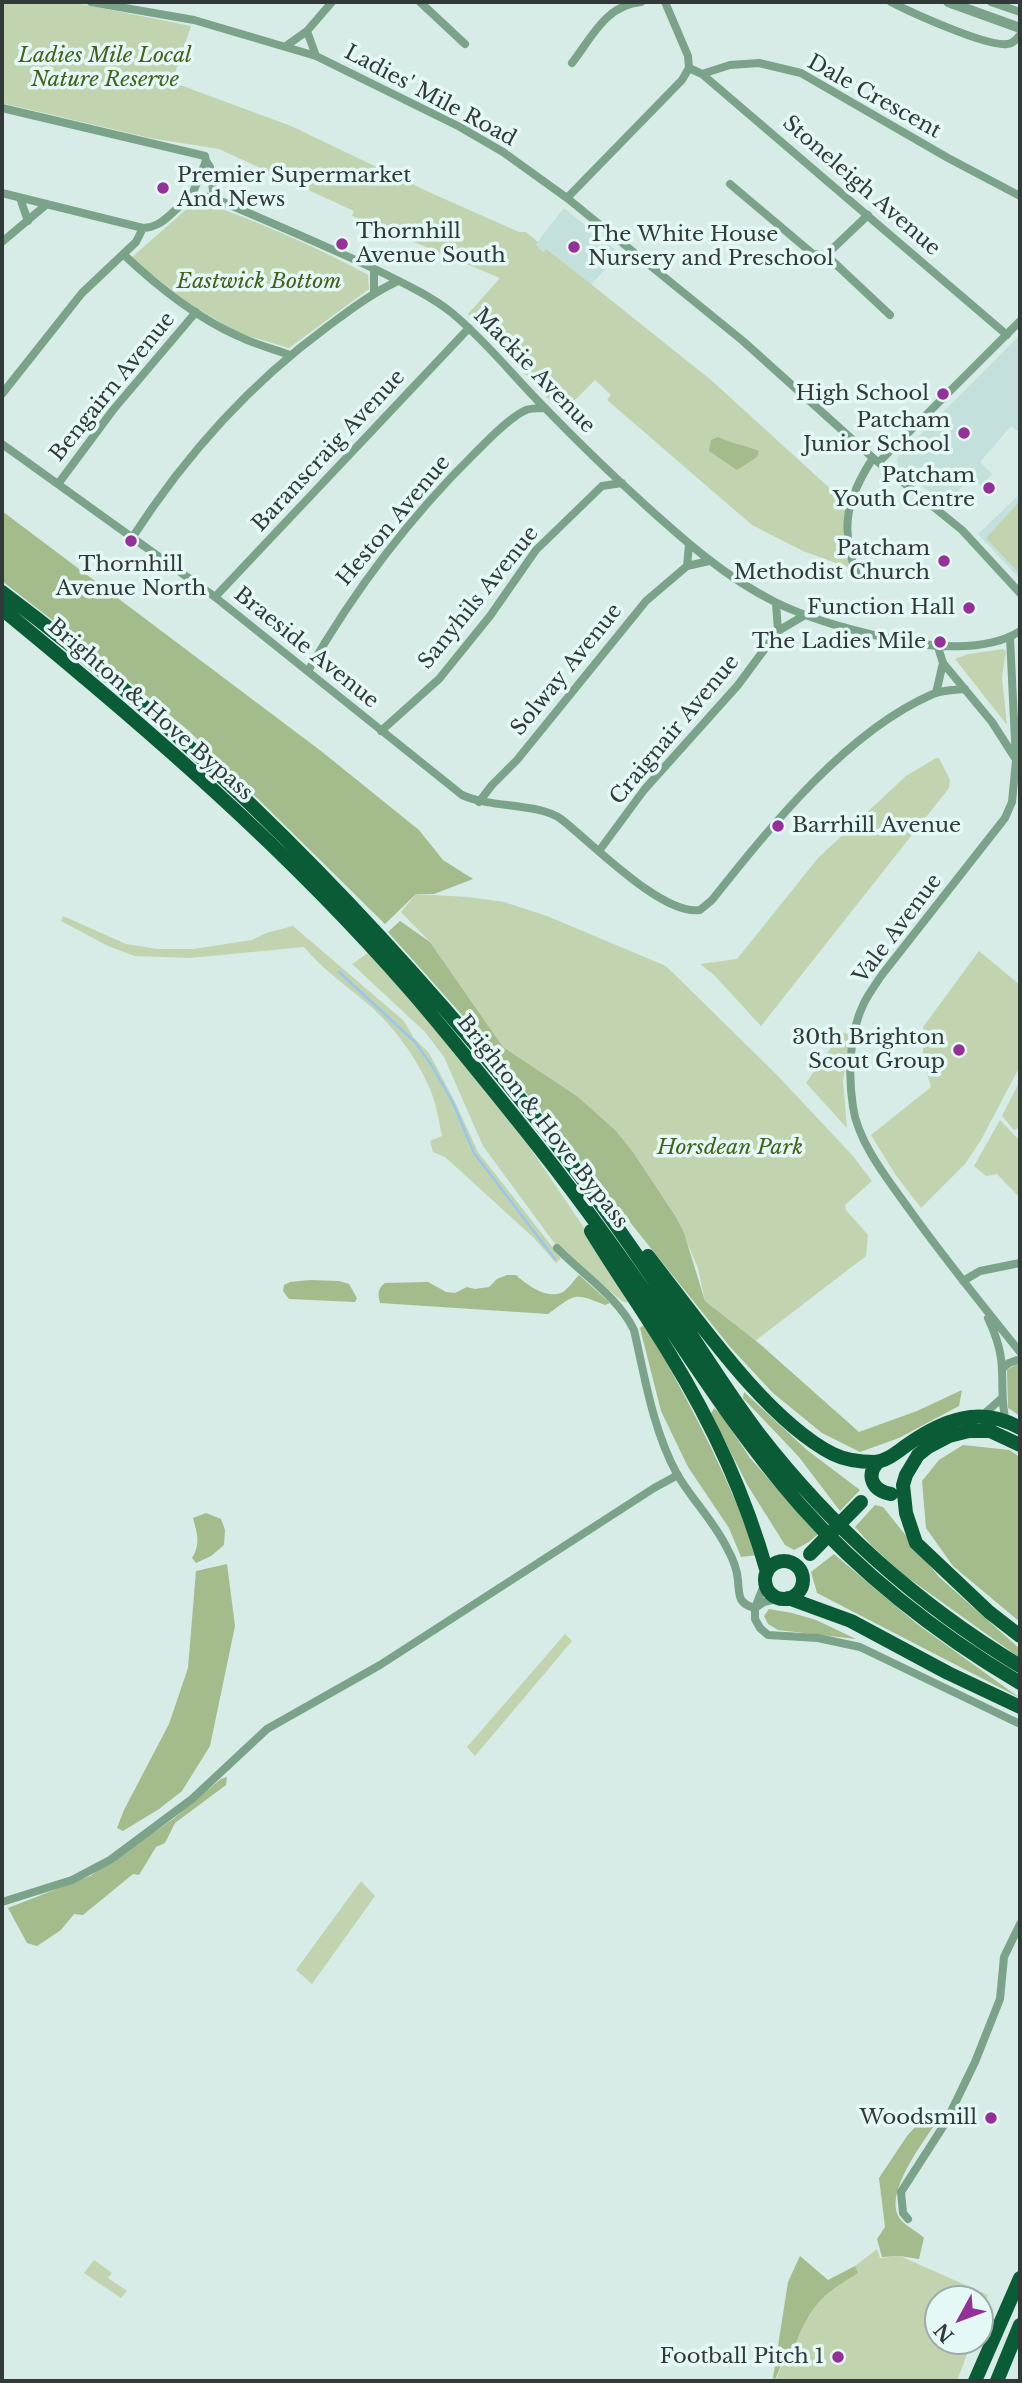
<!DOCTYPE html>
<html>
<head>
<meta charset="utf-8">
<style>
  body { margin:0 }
  #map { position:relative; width:1022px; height:2383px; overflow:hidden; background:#d7ebe7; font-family:"Libre Baskerville",serif }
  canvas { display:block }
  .frame { position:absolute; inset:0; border:4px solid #323a39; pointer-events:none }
  .north { position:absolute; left:924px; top:2285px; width:70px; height:70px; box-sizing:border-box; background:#e4f8f5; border:2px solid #9dacaa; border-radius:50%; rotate:229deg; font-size:19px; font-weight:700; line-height:28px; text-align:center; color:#323a39 }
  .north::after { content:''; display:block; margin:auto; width:24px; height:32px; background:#943097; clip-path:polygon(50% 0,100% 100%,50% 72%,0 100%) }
</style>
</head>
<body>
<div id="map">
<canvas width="1022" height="2383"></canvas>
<div class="frame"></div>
<div class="north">N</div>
</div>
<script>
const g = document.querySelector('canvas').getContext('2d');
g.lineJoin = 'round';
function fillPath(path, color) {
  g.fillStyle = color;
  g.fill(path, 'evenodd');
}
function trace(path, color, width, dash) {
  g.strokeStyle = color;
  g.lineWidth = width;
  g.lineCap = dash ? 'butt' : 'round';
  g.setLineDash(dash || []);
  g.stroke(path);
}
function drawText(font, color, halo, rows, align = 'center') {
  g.font = font + ' "Libre Baskerville",serif';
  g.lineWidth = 7;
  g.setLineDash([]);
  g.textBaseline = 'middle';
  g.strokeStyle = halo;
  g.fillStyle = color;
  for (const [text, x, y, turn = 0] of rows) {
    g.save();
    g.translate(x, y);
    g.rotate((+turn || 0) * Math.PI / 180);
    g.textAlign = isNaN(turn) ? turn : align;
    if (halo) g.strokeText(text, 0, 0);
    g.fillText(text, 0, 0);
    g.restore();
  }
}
const built = new Path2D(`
  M 564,208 L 619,253 L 591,285 L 548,249 L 543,252 L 535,245 Z
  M 1020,335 L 1020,433 L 1011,426 L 980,462 L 992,474 L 981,486 L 972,477 L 945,504 L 899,468 L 897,458 Z
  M 1020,494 L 1020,579 L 978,534 Z`);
const green = new Path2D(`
  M 2,2 L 72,2 L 191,26 L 172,82 L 291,126 L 433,194 L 519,232 L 526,232 L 538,242 L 536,245 L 543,252 L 547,249 L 711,380 L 846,503 L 843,537 L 850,568 L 803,551 L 752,525 L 607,400 L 611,395 L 595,380 L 562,413 L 468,314 L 500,278 L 352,216 L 354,211 L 219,149 L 150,138 L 2,103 Z
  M 197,200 C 256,221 313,245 368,275 L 369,289 L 289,348 L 238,333 L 190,304 L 131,258 Z
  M 1020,501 L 1020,574 L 986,538 Z
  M 1003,649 L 1006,652 L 1002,677 L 1007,725 L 955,659 L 968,654 Z
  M 936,758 L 939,758 L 950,780 L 949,788 L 761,1026 L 714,975 L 700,964 L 737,959 L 818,858 L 906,776 Z
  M 416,894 L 468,897 L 504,902 L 547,916 L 666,966 L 777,1075 L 853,1156 L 872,1181 L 845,1205 L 846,1210 L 868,1235 L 866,1256 L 755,1341 L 705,1301 L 698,1268 L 676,1217 L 633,1152 L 616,1132 L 577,1096 L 503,1047 L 430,942 L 401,912 Z
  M 63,916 L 126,944 L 157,949 L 194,949 L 252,940 L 266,933 L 293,926 L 404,1021 L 413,1037 L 429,1053 L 455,1102 L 478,1152 L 561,1258 L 556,1263 L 534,1238 L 445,1157 L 433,1152 L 430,1141 L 442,1136 C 439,1121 436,1103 430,1089 C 417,1058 394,1027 369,1005 C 347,986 323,970 304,947 L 190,958 L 135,956 L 108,946 L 61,921 Z
  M 979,951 L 1020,985 L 1020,1066 L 981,1140 L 965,1164 L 921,1208 L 895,1174 L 871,1135 L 931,1087 L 923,1057 L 923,1027 Z
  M 368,953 L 428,1020 L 530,1148 L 635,1303 L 623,1302 L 555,1244 L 483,1146 L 444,1057 L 425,1032 L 352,964 Z
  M 842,1032 L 850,1035 L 843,1081 L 847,1128 L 806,1083 Z
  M 1020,1081 L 1020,1127 L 1014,1130 L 1002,1116 Z
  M 1000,1120 L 1020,1141 L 1020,1198 L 997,1174 L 986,1176 L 974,1166 Z
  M 565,1634 L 572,1641 L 475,1756 L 467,1747 Z
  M 361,1881 L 375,1896 L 312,1984 L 296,1970 Z
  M 877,2249 L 880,2258 L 900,2256 L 988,2295 L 980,2318 L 980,2299 L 938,2299 L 938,2341 L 972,2341 L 957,2381 L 772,2381 L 773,2378 L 777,2378 L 786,2352 L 794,2348 C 810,2307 820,2297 857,2273 L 855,2266 Z
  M 94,2260 L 112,2273 L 108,2278 L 127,2291 L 121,2298 L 84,2273 Z`);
const forest = new Path2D(`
  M 718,437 C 732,444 745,445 759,451 L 757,457 L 737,470 L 709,451 L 711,440 Z
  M 2,511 L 321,751 L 419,830 L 443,860 L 473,879 L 434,894 L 416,894 L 385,924 L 189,731 L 96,654 L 2,581 Z
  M 400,921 L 430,942 L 503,1047 L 577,1096 L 616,1131 L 633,1152 L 676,1217 L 684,1233 L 705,1301 L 761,1345 L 859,1432 L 917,1411 L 962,1390 L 959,1406 L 899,1438 L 860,1452 L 822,1433 L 773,1393 L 731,1348 L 479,1034 L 388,932 Z
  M 507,1275 L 516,1275 C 527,1285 547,1300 563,1292 C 569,1288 574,1280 579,1275 L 610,1303 L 605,1305 C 573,1292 576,1294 548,1314 L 380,1303 C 378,1295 377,1289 385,1283 L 428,1282 L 446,1292 L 455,1293 L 467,1287 L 475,1289 L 489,1287 L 497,1279 Z
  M 310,1280 L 339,1281 L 349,1284 L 357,1298 L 355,1302 L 289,1299 L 283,1291 L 284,1285 L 290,1282 Z
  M 645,1324 C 688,1400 727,1473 757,1555 L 741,1557 L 729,1528 L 688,1467 L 661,1411 L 640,1328 Z
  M 1017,1364 L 1020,1365 L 1020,1416 L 1008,1408 L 1007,1370 Z
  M 744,1392 L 807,1450 L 860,1490 L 840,1511 L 799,1457 L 743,1398 Z
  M 714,1408 L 721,1414 L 750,1458 L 818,1534 L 809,1542 L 794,1550 L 785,1545 L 748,1486 L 711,1414 Z
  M 963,1445 L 1009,1450 L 1020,1457 L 1020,1622 L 953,1566 L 926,1528 L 922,1481 L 939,1460 Z
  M 875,1505 L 883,1507 L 939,1577 L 1020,1649 L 1020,1658 L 904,1575 L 873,1547 L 855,1527 Z
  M 206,1513 L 221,1519 L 225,1530 L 224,1545 L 211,1556 L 196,1563 L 192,1558 C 201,1544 197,1533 193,1518 Z
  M 834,1554 L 917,1624 L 1020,1698 L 817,1593 L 811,1572 Z
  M 227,1564 L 235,1626 L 210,1746 L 182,1791 L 159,1809 L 123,1831 L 117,1828 L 124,1810 L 169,1724 L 188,1668 L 196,1571 Z
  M 769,1609 L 792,1613 L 816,1620 L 856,1639 L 778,1630 L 768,1624 L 764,1616 Z
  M 227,1777 L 226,1785 L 175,1823 L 165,1843 L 156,1847 L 139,1875 L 133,1874 L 83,1915 L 74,1914 L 61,1930 L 37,1946 L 27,1943 L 8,1908 L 90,1876 L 173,1819 L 221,1779 Z
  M 930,2111 L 937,2121 C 924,2142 878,2199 903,2222 C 909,2228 918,2232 924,2238 L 919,2259 L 900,2256 L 882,2257 L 877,2239 L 885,2227 L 879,2178 L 907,2136 Z
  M 800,2256 L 828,2280 L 855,2266 L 858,2273 C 820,2296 810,2307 794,2348 L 786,2352 L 776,2378 L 773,2378 L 788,2282 Z`);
const stream = new Path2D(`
  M 339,972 L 415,1042 L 432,1066 L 453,1103 L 474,1153 L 555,1259`);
const minor = new Path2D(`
  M 91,2 L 194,20 L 316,56 L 460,127 L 503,152 L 567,198 L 743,341 L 873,458 L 962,530 L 1020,593
  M 420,2 L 465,44
  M 891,2 C 910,12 987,47 1007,44 C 1013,44 1017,39 1020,35
  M 991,2 L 1020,12
  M 307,31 L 316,56
  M 286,46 L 307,31 L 332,2
  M 572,63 C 592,37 606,5 641,2
  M 689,68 L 702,74 L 1007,335
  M 702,74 L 730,65 L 759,63 L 801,73 L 948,158 L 1020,196
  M 2,108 L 205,156 L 206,161 L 191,197
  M 206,161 L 210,167 L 214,198
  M 730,184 L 813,254 L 826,255
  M 2,193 L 143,228 C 174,227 178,188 214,198 C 269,222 325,245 379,271 C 403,283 431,296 452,313 C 486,341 514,377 545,408 C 577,441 610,473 644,504 C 685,541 725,577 775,602 C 811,620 852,630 891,639 C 929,647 986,653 1020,631
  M 20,198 L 28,221
  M 567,198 L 682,80 L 689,68 L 688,56 L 665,2
  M 868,215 L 826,255 L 890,315
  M 2,242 L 47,204
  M 123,254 C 157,286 195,317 238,336 C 254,344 273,349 290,355
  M 374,292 L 374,269
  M 2,394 L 82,293 L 136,242 L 143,228
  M 2,444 L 215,597 L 462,795 C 490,808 540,803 561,819 C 591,842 662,916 700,910 L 712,900 C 770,827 847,731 933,694 C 943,690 955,690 965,689
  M 879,462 L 1020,321
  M 58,484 L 113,410 L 196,312
  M 132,538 C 185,456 248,385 327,327 C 350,310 372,293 398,281
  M 687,566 L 689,545
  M 857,575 C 839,528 847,498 873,458
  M 215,597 L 469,328
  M 776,603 L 778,631
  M 1010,638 L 1016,761 L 1012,802 L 1005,818 L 881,976 C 876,984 869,993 864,1003 C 849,1033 848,1075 853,1107 C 858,1143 889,1181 909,1209 C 944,1258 982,1305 1020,1352
  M 938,647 L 943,663 L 992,722 L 1015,758
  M 308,671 C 354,591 409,518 475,453 C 488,440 508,419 524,411 C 529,408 539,408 545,408
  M 936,693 L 943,663
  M 381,731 L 439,679 L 490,616 L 536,550 L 602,486 L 622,483
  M 479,802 L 492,785 L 517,760 L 646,601 L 687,566 L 709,561
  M 599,851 L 644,790 L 738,685 L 778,631 L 805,615
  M 557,1248 C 582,1274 618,1297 634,1330 C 645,1378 653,1430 677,1474 C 692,1500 715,1522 728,1550 C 733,1559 737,1570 738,1580 C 739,1595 738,1604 755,1608
  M 963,1281 L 980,1271 L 1020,1263
  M 988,1318 C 996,1335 1002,1352 1002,1371 C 1003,1388 1001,1404 1006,1421
  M 1002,1369 L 1009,1363 L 1020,1359
  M 983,1415 L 1002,1398
  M 766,1580 L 755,1608 L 755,1619 L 760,1628 L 768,1635 L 818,1638 L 860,1647 L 1020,1724
  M 755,1608 L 764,1602 L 780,1598
  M 2,1902 L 72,1880 L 110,1860 L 192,1799 L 267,1729 L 380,1665 L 654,1488 L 678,1475
  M 908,2219 L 903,2213 L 901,2192 L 946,2122 L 975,2062 L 1000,1999 L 1004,1957 L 1020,1924`);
const tertiary = new Path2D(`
  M 948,2 L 1020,28`);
const trunk = new Path2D(`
  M 2,592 C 197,737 382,926 534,1116 C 582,1176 627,1240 670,1304 C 700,1347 727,1392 759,1434 C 831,1527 919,1605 1020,1666
  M 2,609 C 146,727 289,850 412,992 C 449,1035 485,1080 521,1125 C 571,1187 618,1252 663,1318 C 706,1382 748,1446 800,1505 C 863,1576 939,1635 1020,1683
  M 591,1231 C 616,1272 644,1312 669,1353 C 711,1421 745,1494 767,1572
  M 648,1256 C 695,1316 766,1420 833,1454 C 845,1460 861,1462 875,1462 C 887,1461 897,1452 907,1445 C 942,1420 980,1405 1020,1428
  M 1020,1445 L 990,1431 L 969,1431 L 949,1436 L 928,1447 L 918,1455 L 906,1475 L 903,1485 L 906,1513 L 916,1543 L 989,1612 L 1020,1636
  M 878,1462 C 865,1476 873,1491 891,1494
  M765 1580a19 19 0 1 1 38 0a19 19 0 1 1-38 0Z
  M 788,1598 L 851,1621 L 948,1673 L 1020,1707
  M 975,2381 L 1020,2278
  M 997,2381 L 1020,2325`);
const trunkBridge = new Path2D(`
  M 810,1554 L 861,1502`);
const markers = [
  [163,188,7,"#943097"],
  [342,244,7,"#943097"],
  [574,247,7,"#943097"],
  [943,394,7,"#943097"],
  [964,433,7,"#943097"],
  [989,488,7,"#943097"],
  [131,541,7,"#943097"],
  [944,561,7,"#943097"],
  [969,608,7,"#943097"],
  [940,642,7,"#943097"],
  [778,826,7,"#943097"],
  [959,1050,7,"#943097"],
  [991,2118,7,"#943097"],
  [838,2357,7,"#943097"]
];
const parkNames = [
  ["Ladies Mile Local",105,56],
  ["Nature Reserve",105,80],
  ["Eastwick Bottom",259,282],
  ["Horsdean Park",730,1148]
];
const streetNames = [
  ["Ladies' Mile Road",430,96,28],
  ["Dale Crescent",874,97,29],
  ["Stoneleigh Avenue",861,186,41],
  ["Mackie Avenue",534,371,46],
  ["Bengairn Avenue",113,387,-51],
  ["Baranscraig Avenue",329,451,-47],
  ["Heston Avenue",394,521,-50],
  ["Sanyhils Avenue",479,598,-51],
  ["Braeside Avenue",306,648,39],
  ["Solway Avenue",567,670,-51],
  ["Brighton & Hove Bypass",150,710,41],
  ["Craignair Avenue",675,730,-50],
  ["Vale Avenue",898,929,-53],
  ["Brighton & Hove Bypass",542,1122,52]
];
const poiNames = [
  ["Premier Supermarket",177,176,"left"],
  ["And News",177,200,"left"],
  ["Thornhill",356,232,"left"],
  ["Avenue South",356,256,"left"],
  ["The White House",588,235,"left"],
  ["Nursery and Preschool",588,259,"left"],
  ["High School",929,394],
  ["Patcham",950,421],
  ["Junior School",950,445],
  ["Patcham",975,476],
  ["Youth Centre",975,500],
  ["Patcham",930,549],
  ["Methodist Church",930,573],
  ["Thornhill",131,565,"center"],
  ["Avenue North",131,589,"center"],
  ["Function Hall",955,608],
  ["The Ladies Mile",926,642],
  ["Barrhill Avenue",792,826,"left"],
  ["30th Brighton",945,1038],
  ["Scout Group",945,1062],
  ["Woodsmill",977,2118],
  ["Football Pitch 1",824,2357]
];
fillPath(built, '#c3e0dc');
fillPath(green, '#c2d4af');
fillPath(forest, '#a4bb8b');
trace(stream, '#99c7eb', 2.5);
trace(minor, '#7aa389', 8);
trace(tertiary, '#7aa389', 10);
trace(trunk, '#0a5c37', 14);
trace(trunkBridge, '#0a5c37', 14);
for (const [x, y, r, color] of markers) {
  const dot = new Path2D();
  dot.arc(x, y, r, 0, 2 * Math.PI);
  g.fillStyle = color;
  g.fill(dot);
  trace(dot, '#e4f8f5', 2.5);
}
drawText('italic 21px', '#44601b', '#e4f8f5', parkNames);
drawText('21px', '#323a39', '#e4f8f5', streetNames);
drawText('21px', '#323a39', '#e4f8f5', poiNames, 'right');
</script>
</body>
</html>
